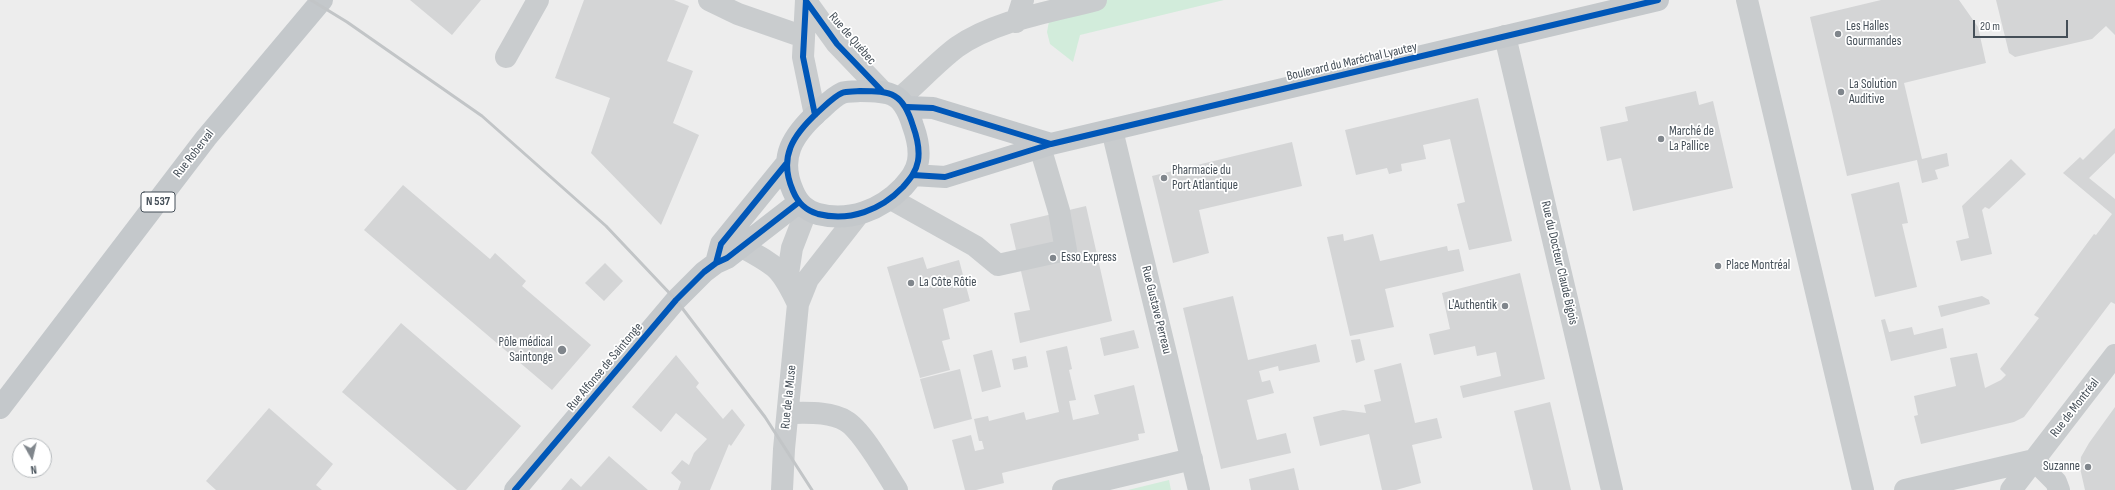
<!DOCTYPE html>
<html>
<head>
<meta charset="utf-8">
<style>
  body { margin:0 }
  #map { position:relative; width:2115px; height:490px; overflow:hidden; background:#ededed; font-family:"Sofia Sans Condensed",sans-serif }
  canvas { display:block }
  .north { position:absolute; left:12px; top:438px; width:40px; height:40px; box-sizing:border-box; background:#fff; border:1px solid #b5b9bc; border-radius:50%; rotate:172deg; font-size:11px; font-weight:700; line-height:16px; text-align:center; color:#454f58 }
  .north::after { content:''; display:block; margin:auto; width:14px; height:18px; background:#80868c; clip-path:polygon(50% 0,100% 100%,50% 72%,0 100%) }
  .scale { position:absolute; left:1973px; top:20px; width:95px; height:18px; box-sizing:border-box; border:2px solid #454f58; border-top:0; padding-left:5px; font-size:12px; line-height:14px; white-space:nowrap; color:#454f58; -webkit-text-stroke:3px #fff; paint-order:stroke }
</style>
</head>
<body>
<div id="map">
<canvas width="2115" height="490"></canvas>
<div class="north">N</div>
<div class="scale">20 m</div>
</div>
<script>
const g = document.querySelector('canvas').getContext('2d');
g.lineJoin = 'round';
function fillPath(path, color) {
  g.fillStyle = color;
  g.fill(path, 'evenodd');
}
function trace(path, color, width, dash) {
  g.strokeStyle = color;
  g.lineWidth = width;
  g.lineCap = dash ? 'butt' : 'round';
  g.setLineDash(dash || []);
  g.stroke(path);
}
function drawText(font, color, halo, rows, align = 'center') {
  g.font = font + ' "Sofia Sans Condensed",sans-serif';
  g.lineWidth = 3.5;
  g.setLineDash([]);
  g.textBaseline = 'middle';
  g.strokeStyle = halo;
  g.fillStyle = color;
  for (const [text, x, y, turn = 0] of rows) {
    g.save();
    g.translate(x, y);
    g.rotate((+turn || 0) * Math.PI / 180);
    g.textAlign = isNaN(turn) ? turn : align;
    if (halo) g.strokeText(text, 0, 0);
    g.fillText(text, 0, 0);
    g.restore();
  }
}
const green = new Path2D(`
  M 1053,0 L 1224,0 L 1080,35 L 1073,62 L 1050,44 L 1047,32 Z
  M 1169,480 L 1171,490 L 1128,490 Z`);
const building = new Path2D(`
  M 410,0 L 481,0 L 452,35 Z
  M 584,0 L 674,0 L 689,6 L 667,61 L 693,71 L 673,123 L 699,135 L 661,225 L 591,153 L 610,98 L 555,78 Z
  M 1881,0 L 1959,0 L 1978,27 L 1986,63 L 1904,83 L 1922,159 L 1947,153 L 1949,166 L 1935,170 L 1938,179 L 1922,183 L 1917,160 L 1847,176 L 1810,17 Z
  M 1996,0 L 2115,0 L 2115,35 L 2106,26 L 2092,39 L 2015,57 L 2009,53 Z
  M 1696,91 L 1699,105 L 1713,101 L 1733,188 L 1633,211 L 1621,158 L 1607,161 L 1600,127 L 1628,121 L 1625,107 Z
  M 1478,98 L 1512,241 L 1469,250 L 1457,204 L 1465,202 L 1450,139 L 1423,145 L 1426,159 L 1401,164 L 1402,171 L 1389,174 L 1387,168 L 1356,175 L 1345,130 Z
  M 2115,128 L 2115,153 L 2089,178 L 2115,199 L 2115,304 L 2111,302 L 2024,417 L 2014,422 L 1921,444 L 1914,416 L 1918,415 L 1914,396 L 1956,386 L 1950,358 L 1977,353 L 1985,388 L 2001,380 L 2006,375 L 2000,369 L 2039,318 L 2034,315 L 2094,234 L 2096,235 L 2112,214 L 2063,173 L 2080,157 L 2083,160 Z
  M 1292,142 L 1302,186 L 1199,210 L 1209,253 L 1173,263 L 1152,176 Z
  M 2011,159 L 2026,174 L 1989,209 L 1985,207 L 1982,210 L 1992,254 L 1961,261 L 1956,241 L 1969,238 L 1962,206 Z
  M 1899,182 L 1908,223 L 1902,224 L 1917,287 L 1875,297 L 1851,194 Z
  M 403,185 L 490,259 L 495,253 L 526,281 L 522,286 L 591,345 L 552,390 L 364,230 Z
  M 1086,206 L 1112,321 L 1020,343 L 1014,313 L 1030,310 L 1010,224 Z
  M 1343,234 L 1344,241 L 1373,234 L 1380,261 L 1447,246 L 1448,251 L 1459,249 L 1464,271 L 1385,289 L 1394,327 L 1350,336 L 1327,237 Z
  M 923,257 L 927,269 L 959,260 L 970,301 L 943,309 L 950,339 L 942,341 L 950,370 L 920,378 L 887,267 Z
  M 605,263 L 623,281 L 604,301 L 585,283 Z
  M 1520,273 L 1545,379 L 1463,398 L 1460,386 L 1501,376 L 1496,352 L 1477,356 L 1475,346 L 1434,355 L 1429,334 L 1450,329 L 1442,293 Z
  M 1233,296 L 1248,360 L 1316,344 L 1320,362 L 1279,371 L 1278,366 L 1259,371 L 1262,382 L 1270,380 L 1274,393 L 1247,400 L 1257,440 L 1286,433 L 1291,453 L 1221,469 L 1183,308 Z
  M 1982,296 L 1989,300 L 1990,304 L 1941,317 L 1938,306 Z
  M 1885,319 L 1889,332 L 1912,327 L 1914,335 L 1943,328 L 1947,348 L 1891,361 L 1881,320 Z
  M 401,323 L 521,426 L 466,490 L 457,490 L 342,392 Z
  M 1134,330 L 1139,348 L 1104,356 L 1100,338 Z
  M 1360,339 L 1365,360 L 1356,363 L 1351,340 Z
  M 1067,346 L 1072,369 L 1069,370 L 1076,400 L 1069,401 L 1073,420 L 1099,414 L 1094,395 L 1134,385 L 1145,433 L 1138,434 L 1139,440 L 1002,473 L 1004,483 L 976,490 L 965,490 L 952,440 L 971,435 L 975,451 L 984,449 L 982,441 L 979,441 L 974,419 L 988,416 L 989,421 L 1024,412 L 1026,420 L 1059,412 L 1046,351 Z
  M 992,350 L 1001,387 L 982,392 L 973,355 Z
  M 676,355 L 699,383 L 696,387 L 723,419 L 732,409 L 745,425 L 731,446 L 729,444 L 710,490 L 678,490 L 681,482 L 671,473 L 682,460 L 689,465 L 694,453 L 707,439 L 676,413 L 661,432 L 632,407 Z
  M 1026,356 L 1028,367 L 1014,370 L 1012,359 Z
  M 1401,363 L 1415,423 L 1437,418 L 1442,438 L 1412,445 L 1421,483 L 1396,490 L 1382,490 L 1369,434 L 1320,446 L 1313,417 L 1343,410 L 1366,413 L 1364,405 L 1381,401 L 1374,370 Z
  M 960,369 L 972,419 L 934,429 L 920,379 Z
  M 1550,402 L 1561,448 L 1571,490 L 1533,490 L 1514,411 Z
  M 2115,407 L 2115,490 L 2085,490 L 2080,468 L 2081,457 L 2089,443 Z
  M 269,408 L 333,464 L 316,485 L 322,490 L 216,490 L 206,481 Z
  M 609,456 L 648,490 L 561,490 L 571,478 L 581,487 Z
  M 1294,468 L 1299,490 L 1251,490 L 1249,479 Z`);
const minor = new Path2D(`
  M 709,0 L 738,14 L 804,37
  M 806,0 L 803,57 L 815,115
  M 1747,0 L 1863,490
  M 806,1 L 837,44 L 882,91
  M 1016,22 L 1023,0
  M 1505,36 L 1612,490
  M 506,57 L 538,0
  M 900,98 C 919,82 937,62 957,47 C 996,20 1051,12 1096,0
  M 1112,130 L 1199,490
  M 891,199 L 975,246 L 998,265 L 1066,250 L 1059,211 L 1040,147
  M 742,247 C 777,266 781,268 798,304
  M 787,280 L 792,248 L 807,209
  M 788,413 C 806,413 830,411 846,421 C 862,430 886,473 897,490
  M 782,490 L 784,449 L 798,304 L 808,279 L 858,215
  M 1063,490 L 1192,459
  M 1905,490 L 2034,460 L 2056,482 L 2059,490
  M 2011,490 L 2115,355`);
const major = new Path2D(`
  M 860,91 C 892,91 903,93 913,126 C 917,137 920,149 918,161 C 916,172 910,179 903,187 C 881,210 850,222 818,214 C 805,210 798,203 793,191 C 778,157 793,135 818,112 C 825,106 833,97 842,93 C 847,91 854,92 860,91 Z
  M 907,107 L 933,108 L 1051,144
  M 913,175 L 945,177 L 1051,144 L 1658,0
  M 716,263 L 721,244 L 786,164
  M 0,408 L 206,138 L 322,0
  M 515,490 L 676,300 L 704,272 L 716,263 L 727,258 L 798,203`);
const rail = new Path2D(`
  M 311,0 L 347,22 L 482,116 L 606,226 L 676,300 L 765,417 L 812,490`);
const cycleway = new Path2D(`
  M 806,0 L 803,57 L 815,115
  M 806,1 L 837,44 L 882,91
  M 860,91 C 892,91 903,93 913,126 C 917,137 920,149 918,161 C 916,172 910,179 903,187 C 881,210 850,222 818,214 C 805,210 798,203 793,191 C 778,157 793,135 818,112 C 825,106 833,97 842,93 C 847,91 854,92 860,91 Z
  M 907,107 L 933,108 L 1051,144
  M 913,175 L 945,177 L 1051,144 L 1658,0
  M 716,263 L 721,244 L 786,164
  M 515,490 L 676,300 L 704,272 L 716,263 L 727,258 L 798,203`);
const markers = [
  [1838,34,4,"#80868c"],
  [1841,92,4,"#80868c"],
  [1661,139,4,"#80868c"],
  [1164,178,4,"#80868c"],
  [1053,258,4,"#80868c"],
  [1718,266,4,"#80868c"],
  [911,283,4,"#80868c"],
  [1505,306,4,"#80868c"],
  [562,350,5,"#80868c"],
  [2088,467,4,"#80868c"]
];
const shields = [
  [158,202,34]
];
const shieldNames = [
  ["N 537",158,202]
];
const poiNames = [
  ["Les Halles",1846,27],
  ["Gourmandes",1846,42],
  ["La Solution",1849,85],
  ["Auditive",1849,100],
  ["Marché de",1669,132],
  ["La Pallice",1669,147],
  ["Pharmacie du",1172,171],
  ["Port Atlantique",1172,186],
  ["Esso Express",1061,258],
  ["Place Montréal",1726,266],
  ["La Côte Rôtie",919,283],
  ["L'Authentik",1497,306,"right"],
  ["Pôle médical",553,343,"right"],
  ["Saintonge",553,358,"right"],
  ["Suzanne",2080,467,"right"]
];
const streetNames = [
  ["Rue de Québec",852,39,49],
  ["Boulevard du Maréchal Lyautey",1352,62,-13],
  ["Rue Roberval",194,154,-52],
  ["Rue du Docteur Claude Bigois",1559,263,77],
  ["Rue Gustave Perreau",1156,310,76],
  ["Rue Alfonse de Saintonge",605,367,-50],
  ["Rue de la Muse",789,397,-84],
  ["Rue de Montréal",2075,408,-52]
];
fillPath(green, '#d2ecdb');
fillPath(building, '#d4d5d6');
trace(minor, '#c9ccce', 22);
trace(major, '#c4c8cb', 22);
trace(rail, '#c2c5c7', 3);
trace(cycleway, '#0057b8', 6);
for (const [x, y, r, color] of markers) {
  const dot = new Path2D();
  dot.arc(x, y, r, 0, 2 * Math.PI);
  g.fillStyle = color;
  g.fill(dot);
  trace(dot, '#fff', 1.5);
}
for (const [x, y, w] of shields) {
  const box = new Path2D();
  box.roundRect(x - w / 2, y - 10, w, 20, 3);
  g.fillStyle = '#fff';
  g.fill(box);
  trace(box, '#454f58', 1);
}
drawText('bold 12px', '#454f58', null, shieldNames);
drawText('13px', '#454f58', '#fff', poiNames, 'left');
drawText('13px', '#454f58', '#fff', streetNames);
</script>
</body>
</html>
